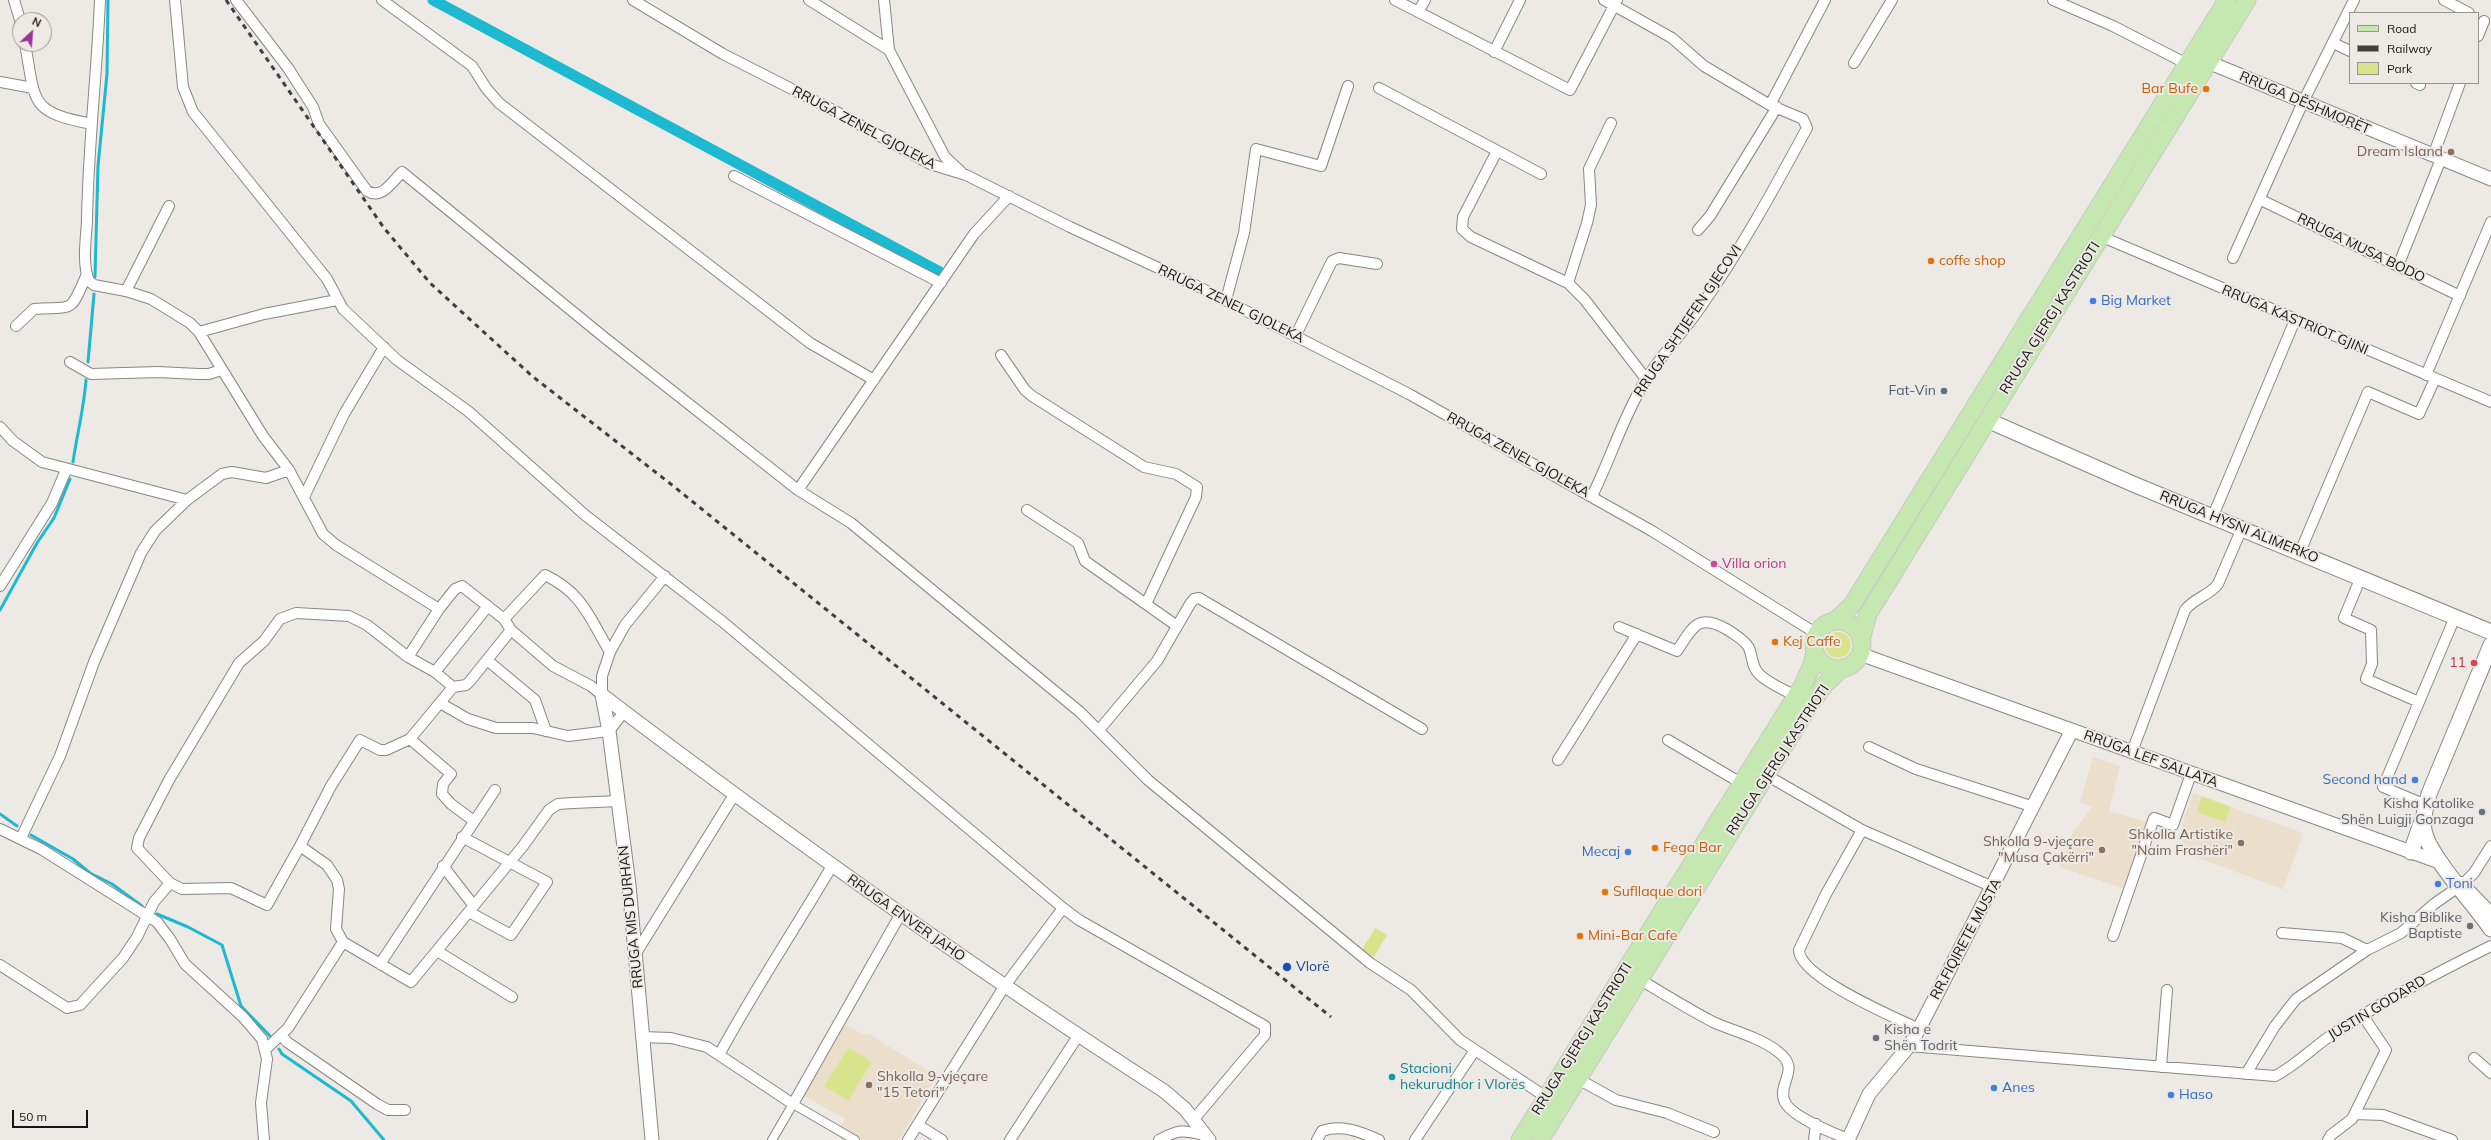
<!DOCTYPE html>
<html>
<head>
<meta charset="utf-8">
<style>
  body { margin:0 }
  #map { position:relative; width:2491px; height:1140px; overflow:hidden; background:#ede9e4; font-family:Mulish,sans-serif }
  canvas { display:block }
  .legend { position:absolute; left:2349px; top:12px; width:130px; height:72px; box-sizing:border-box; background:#ede9e4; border:1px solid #979490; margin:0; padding:5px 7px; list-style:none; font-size:12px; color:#161513 }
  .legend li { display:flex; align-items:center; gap:8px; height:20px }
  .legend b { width:20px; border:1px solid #979490 }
  .north { position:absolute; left:12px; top:12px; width:40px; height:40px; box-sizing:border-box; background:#ede9e4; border:1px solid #979490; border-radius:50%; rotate:26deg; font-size:11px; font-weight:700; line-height:16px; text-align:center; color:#161513 }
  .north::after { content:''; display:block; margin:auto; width:14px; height:18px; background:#9c3497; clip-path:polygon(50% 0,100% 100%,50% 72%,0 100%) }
  .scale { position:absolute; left:12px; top:1110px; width:76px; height:18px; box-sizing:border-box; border:2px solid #161513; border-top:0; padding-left:5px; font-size:12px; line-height:14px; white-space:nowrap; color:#161513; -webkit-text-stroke:3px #ede9e4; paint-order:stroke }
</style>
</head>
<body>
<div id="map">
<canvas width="2491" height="1140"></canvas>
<ul class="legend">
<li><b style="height:5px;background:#c5e8b0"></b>Road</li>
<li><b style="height:5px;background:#413f3d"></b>Railway</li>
<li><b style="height:11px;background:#d8e48c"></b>Park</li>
</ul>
<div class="north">N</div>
<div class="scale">50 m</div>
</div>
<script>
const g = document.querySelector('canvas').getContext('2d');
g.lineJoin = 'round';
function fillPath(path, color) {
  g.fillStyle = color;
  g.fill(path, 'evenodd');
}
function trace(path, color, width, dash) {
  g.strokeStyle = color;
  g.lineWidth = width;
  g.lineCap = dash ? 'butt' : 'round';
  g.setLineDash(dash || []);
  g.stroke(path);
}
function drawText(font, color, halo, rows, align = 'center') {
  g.font = font + ' Mulish,sans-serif';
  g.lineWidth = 4;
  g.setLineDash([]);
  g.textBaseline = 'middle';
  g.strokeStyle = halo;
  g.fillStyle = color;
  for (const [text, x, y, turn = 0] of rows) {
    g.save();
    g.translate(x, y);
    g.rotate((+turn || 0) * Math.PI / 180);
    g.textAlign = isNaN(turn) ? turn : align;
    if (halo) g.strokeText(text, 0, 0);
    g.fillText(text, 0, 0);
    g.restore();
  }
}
const education = new Path2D(`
  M 2093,757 L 2120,766 L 2109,811 L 2147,822 L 2123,888 L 2060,867 L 2073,832 L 2092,807 L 2080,803 Z
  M 2193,793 L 2303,833 L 2283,889 L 2182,852 L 2182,825 Z
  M 844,1024 L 862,1034 L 869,1034 L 936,1076 L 899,1140 L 858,1140 L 840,1129 L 845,1119 L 802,1095 Z`);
const green = new Path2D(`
  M1825 645a13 13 0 1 1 26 0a13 13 0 1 1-26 0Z
  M 2202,796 L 2231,807 L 2225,822 L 2197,812 Z
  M 1375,928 L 1387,935 L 1374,957 L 1362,950 Z
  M 848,1048 L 872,1062 L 848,1101 L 824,1086 Z`);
const stream = new Path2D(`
  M 95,277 L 98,166 L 107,74 L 108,0
  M 88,362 L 94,294
  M 73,462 C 77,434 84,408 86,380
  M 0,610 L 37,543 L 54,518 L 70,479
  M 0,814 L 17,826
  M 31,835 L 73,859 L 90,873 L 112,884 L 142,906
  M 157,914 L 188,927 L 222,945 L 241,1006 L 270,1036
  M 279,1049 L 282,1054 L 351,1101 L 384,1140`);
const canal = new Path2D(`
  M 433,0 L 940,272`);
const pedestrian = new Path2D(`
  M 772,1140 L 793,1104 L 855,1140`);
const minor = new Path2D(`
  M 14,0 L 20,20
  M 100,0 C 97,74 88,147 87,221 C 86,239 82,264 89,281 L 94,285 L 126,291 L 151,299 L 190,323 L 199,332 L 263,436 L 289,470 L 323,534 L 336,545 L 439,609 L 455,589 L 462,586 L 504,619 L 545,575 C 583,593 590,619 610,652 L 602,676 L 602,695
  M 175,0 L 183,87 L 193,112 L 327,279 L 343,309 L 397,360 L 468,411 L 585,515 L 723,622 L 1063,908 L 1079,920 L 1265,1026 L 1265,1035 L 1194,1119
  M 236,0 L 288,68 L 313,107 L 319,124 L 367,191 C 382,200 392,182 402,172 L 605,338 L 798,490
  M 382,0 L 472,66 L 486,88 L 499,103 L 810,343 L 874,380
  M 633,0 L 723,54 L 835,111 L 930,164 L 966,175 L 1070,227 L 1195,285 L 1409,394 L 1652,531 L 1817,634
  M 809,0 L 889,50
  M 884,0 L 889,50 L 945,157 L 961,172
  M 1395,0 L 1570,90 L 1617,0
  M 1604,0 L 1672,38 L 1704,66 L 1770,105 L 1825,0
  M 2053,0 L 2113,26 L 2187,64
  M 2444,0 L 2469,13
  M 1418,12 L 1425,0
  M 2478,36 L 2484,21
  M 2333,43 L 2350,51
  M 25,44 C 36,102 28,112 92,124
  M 1494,52 L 1520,0
  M 1854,63 L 1892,0
  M 0,82 L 33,88
  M 2416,83 L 2420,85
  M 1379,88 L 1541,174
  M 1497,151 L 1463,217 L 1462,229 L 1471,237 L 1568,283 L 1585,300 L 1646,379
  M 2433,156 L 2460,83
  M 734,176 L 941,283
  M 1009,196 L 974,234 L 798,490 L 851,523 L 1080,712 L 1148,780 L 1370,963 L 1411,990 L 1460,1040 L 1546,1097
  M 2261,200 L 2460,296
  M 1698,230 L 1710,216 L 1777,107
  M 2100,236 L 2491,402
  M 2233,258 L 2303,102 L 2354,0
  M 2398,266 L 2441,159
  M 1568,283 L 1587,223 L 1591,205 L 1589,169 L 1611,123
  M 126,291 L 169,206
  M 1226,300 L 1244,233 L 1256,149 L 1321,166 L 1348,86
  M 16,326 L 34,309 C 75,306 69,315 87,274
  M 199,332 L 264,314 L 337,300
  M 1296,335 L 1332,261 L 1339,258 L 1377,264
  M 1001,355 L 1025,390 L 1032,396 L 1144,467 L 1176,474 L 1197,487 L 1196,497 L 1146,604
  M 70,362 L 91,374 L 158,372 L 198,374 L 209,374 L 221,370
  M 2426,375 L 2491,222
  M 0,427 L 13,441 L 42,462 L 187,500 L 222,474 L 232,472 L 266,478 L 289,470
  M 1592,496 C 1611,458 1623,417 1645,381 C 1661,355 1683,333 1700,308 C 1740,251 1774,189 1807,128 L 1803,119 L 1770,105
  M 304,497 L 344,414 L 384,347
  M 1027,510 L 1078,543 L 1085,561 L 1177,626
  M 2213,516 L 2295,320
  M 2300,552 L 2368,392 L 2419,414 L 2435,379
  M 2361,577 L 2344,618 L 2371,630 L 2372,664 L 2366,679 L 2419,702
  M 0,586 L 52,503 L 66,470
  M 439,609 L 408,657 L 435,672 L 453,687 L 466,685 L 470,681 L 511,630 L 504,619
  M 1619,627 L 1677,651 C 1693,627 1698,612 1728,630 C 1735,635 1745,640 1749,648 C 1753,657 1751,666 1759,674 C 1768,683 1784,690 1796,696
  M 511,630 L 553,666 L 591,686 L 602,695
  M 610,652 L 625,625 L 665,576
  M 487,660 L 535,700 L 546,731
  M 435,672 L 488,606
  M 440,703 L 468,719 L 496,728 L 533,728 L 568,736 L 609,731 L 624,712
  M 1099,730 L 1157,661 L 1190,604 L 1194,599 L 1199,598 L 1422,729
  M 410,739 L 451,774 L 443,784 L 442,794 L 451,804 L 474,821
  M 1668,740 L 1741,783
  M 1869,747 L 1916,769 L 2034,807
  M 2132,752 L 2185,610 C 2194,598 2209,596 2218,584 L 2242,528
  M 1558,760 L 1637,634
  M 1766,775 L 1862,830 L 1993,887
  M 2426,805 L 2383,787 L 2455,617
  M 0,829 L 41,849 L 157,922 L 170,939 L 185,964 L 243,1017 L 262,1039 L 267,1059 L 261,1103 L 264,1140
  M 1862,830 L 1826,894 L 1799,950 C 1799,977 1894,1017 1919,1029
  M 462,837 L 547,882 L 511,935 L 469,912
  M 21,838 L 60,756 L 94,662 L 141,553 L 155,531 L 187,500
  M 443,866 L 474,906
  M 2462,882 L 2491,912
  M 170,883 L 182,889 L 231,888 L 267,905 L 300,846
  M 2282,933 L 2342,938 L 2367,950 L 2401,933 L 2434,904 L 2464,883 L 2474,873 L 2491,846
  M 2113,936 L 2154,818 L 2173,825 L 2191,774
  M 343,942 L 411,982 L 523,846 L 549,810 L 558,804 L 573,803 L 619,801
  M 437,951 L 512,997
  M 636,953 L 734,795
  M 380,964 L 495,790
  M 0,965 L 67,1008 L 80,1005 L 123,958 L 137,937 L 154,902 L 170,883 L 137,848 L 139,838 L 169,780 L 239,663 L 264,641 L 280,619 L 296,613 L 349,616 L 367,625 L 408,657
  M 1639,979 C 1664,994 1688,1009 1713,1022 C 1733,1031 1759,1037 1777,1051 C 1802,1069 1778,1081 1784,1100 C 1789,1116 1833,1133 1848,1139
  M 282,1036 L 287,1042 L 377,1104 L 388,1110 L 405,1110
  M 642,1037 L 671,1038 L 707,1047 L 793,1104 L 900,915
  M 1909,1046 L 2275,1076 C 2297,1065 2315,1045 2336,1032 C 2386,999 2438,972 2491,946
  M 266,1049 L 288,1028 L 343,942 L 336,929 L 339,889 L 337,880 L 327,865 L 300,846 L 331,786 L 360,740 L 380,750 L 386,750 L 410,739 L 453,687
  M 719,1055 C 754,990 795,929 832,866
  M 2474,1058 L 2491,1073
  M 2161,1067 L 2167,990
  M 2246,1074 L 2275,1026 L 2296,999 L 2367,950
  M 1578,1079 L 1616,1100 L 1667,1113 L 1714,1132
  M 2355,1114 L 2383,1115 L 2452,1140
  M 918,1125 L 942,1140
  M 908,1140 L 1004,987 L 1063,908
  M 1010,1140 L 1078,1036
  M 1159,1140 C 1179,1129 1183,1130 1205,1135
  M 1317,1140 L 1322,1131 C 1342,1124 1361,1132 1379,1140
  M 1415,1140 L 1475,1050
  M 1814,1140 L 1816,1124
  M 2328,1140 L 2331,1135 L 2352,1119 L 2386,1050 L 2363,1016`);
const tertiary = new Path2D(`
  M 2208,62 L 2491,179
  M 1860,654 L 2442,863
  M 602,695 C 785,834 971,967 1164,1091 L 1185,1109 L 1209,1140
  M 602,695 L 609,731 L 629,885 L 652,1140
  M 1848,1140 L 1869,1094 L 1909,1046 L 1919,1029 L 2072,730`);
const secondary = new Path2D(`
  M 1987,420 L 2133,484 L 2491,632
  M 2491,645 L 2429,794 C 2426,805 2422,818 2424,830 C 2428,855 2475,905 2491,929
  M 2411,852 L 2422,821`);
const primary = new Path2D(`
  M 1835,621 L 1852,605 L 2227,0
  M1814 645a24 24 0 1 1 48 0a24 24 0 1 1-48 0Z
  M 1861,640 L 1868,614 L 2247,0
  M 1520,1140 L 1803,685 L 1812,665 L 1815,651
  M 1540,1140 L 1809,706 L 1825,684 L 1842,668`);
const rail = new Path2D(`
  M 226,0 L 384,228 L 430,283 L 532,376 L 672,485 L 1331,1017`);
const markers = [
  [2206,89,4,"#e8710a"],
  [2451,152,4,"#8d6e63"],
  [1931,261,4,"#e8710a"],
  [2093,301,4,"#3f7fe0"],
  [1944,391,4,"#5c6f8a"],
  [1714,564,4,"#d1479c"],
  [1775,642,4,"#e8710a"],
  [2474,663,4,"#e0444e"],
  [2415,780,4,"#3f7fe0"],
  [2482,812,4,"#6b7280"],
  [2241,843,4,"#8d6e63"],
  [1655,848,4,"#e8710a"],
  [2102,850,4,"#8d6e63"],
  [1628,852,4,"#3f7fe0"],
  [2438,884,4,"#3f7fe0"],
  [1605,892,4,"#e8710a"],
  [2470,926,4,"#6b7280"],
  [1580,936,4,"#e8710a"],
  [1287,967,5,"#1a4fb4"],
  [1876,1038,4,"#6b7280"],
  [1392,1077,4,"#0f9aa8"],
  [869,1085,4,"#8d6e63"],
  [1994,1088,4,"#3f7fe0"],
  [2171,1095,4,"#3f7fe0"]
];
const foodNames = [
  ["Bar Bufe",2198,89,"right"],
  ["coffe shop",1939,261],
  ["Kej Caffe",1783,642],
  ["Fega Bar",1663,848],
  ["Sufllaque dori",1613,892],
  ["Mini-Bar Cafe",1588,936]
];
const streetNames = [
  ["RRUGA DËSHMORËT",2305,103,23],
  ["RRUGA ZENEL GJOLEKA",864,128,28],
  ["RRUGA MUSA BODO",2361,248,26],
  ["RRUGA ZENEL GJOLEKA",1231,304,26],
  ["RRUGA GJERGJ KASTRIOTI",2050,318,-58],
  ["RRUGA KASTRIOT GJINI",2295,320,23],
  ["RRUGA SHTJEFEN GJECOVI",1688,321,-56],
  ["RRUGA ZENEL GJOLEKA",1518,455,29],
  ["RRUGA HYSNI ALIMERKO",2239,527,22],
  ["RRUGA LEF SALLATA",2151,759,20],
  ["RRUGA GJERGJ KASTRIOTI",1778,760,-57],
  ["RRUGA MIS DURHAN",631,917,-96],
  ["RRUGA ENVER JAHO",906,918,35],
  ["RR.FIQIRETE MUSTA",1966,939,-62],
  ["JUSTIN GODARD",2377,1008,-31],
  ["RRUGA GJERGJ KASTRIOTI",1582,1039,-58]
];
const educationNames = [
  ["Dream Island",2443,152],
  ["Shkolla Artistike",2233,835],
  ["\"Naim Frashëri\"",2233,851],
  ["Shkolla 9-vjeçare",2094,842],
  ["\"Musa Çakërri\"",2094,858],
  ["Shkolla 9-vjeçare",877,1077,"left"],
  ["\"15 Tetori\"",877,1093,"left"]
];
const shopNames = [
  ["Big Market",2101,301],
  ["Second hand",2407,780,"right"],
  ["Mecaj",1620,852,"right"],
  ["Toni",2446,884],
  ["Anes",2002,1088],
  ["Haso",2179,1095]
];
const serviceNames = [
  ["Fat-Vin",1936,391]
];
const hotelNames = [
  ["Villa orion",1722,564]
];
const healthNames = [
  ["11",2466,663]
];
const worshipNames = [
  ["Kisha Katolike",2474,804],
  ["Shën Luigji Gonzaga",2474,820],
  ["Kisha Biblike",2462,918],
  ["Baptiste",2462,934],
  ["Kisha e",1884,1030,"left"],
  ["Shën Todrit",1884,1046,"left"]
];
const transitNames = [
  ["Vlorë",1296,967]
];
const cultureNames = [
  ["Stacioni",1400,1069],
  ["hekurudhor i Vlorës",1400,1085]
];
fillPath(education, '#ebdeca');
fillPath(green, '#d8e48c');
trace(stream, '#1db9d0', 3);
trace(canal, '#1db9d0', 11);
trace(pedestrian, '#8a8682', 10);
trace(minor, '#8a8682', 12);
trace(tertiary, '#8a8682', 15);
trace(secondary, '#8a8682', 17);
trace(primary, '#c7c7c6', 19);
trace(pedestrian, '#fff', 8);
trace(minor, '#fff', 10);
trace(tertiary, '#fff', 13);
trace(secondary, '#fff', 15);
trace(primary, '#c5e8b0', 17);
trace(rail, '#413f3d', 3, [5, 5]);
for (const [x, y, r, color] of markers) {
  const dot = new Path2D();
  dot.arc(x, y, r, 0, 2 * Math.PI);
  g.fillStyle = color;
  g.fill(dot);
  trace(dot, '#ede9e4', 1.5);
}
drawText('14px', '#c56008', '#ede9e4', foodNames, 'left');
drawText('14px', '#161513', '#ede9e4', streetNames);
drawText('14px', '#785e54', '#ede9e4', educationNames, 'right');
drawText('14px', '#366cbe', '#ede9e4', shopNames, 'left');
drawText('14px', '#4e5e75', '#ede9e4', serviceNames, 'right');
drawText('14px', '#b23c85', '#ede9e4', hotelNames, 'left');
drawText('14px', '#be3a42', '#ede9e4', healthNames, 'right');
drawText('14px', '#5b616d', '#ede9e4', worshipNames, 'right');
drawText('14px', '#164399', '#ede9e4', transitNames, 'left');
drawText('14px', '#0d838f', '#ede9e4', cultureNames, 'left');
</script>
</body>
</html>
